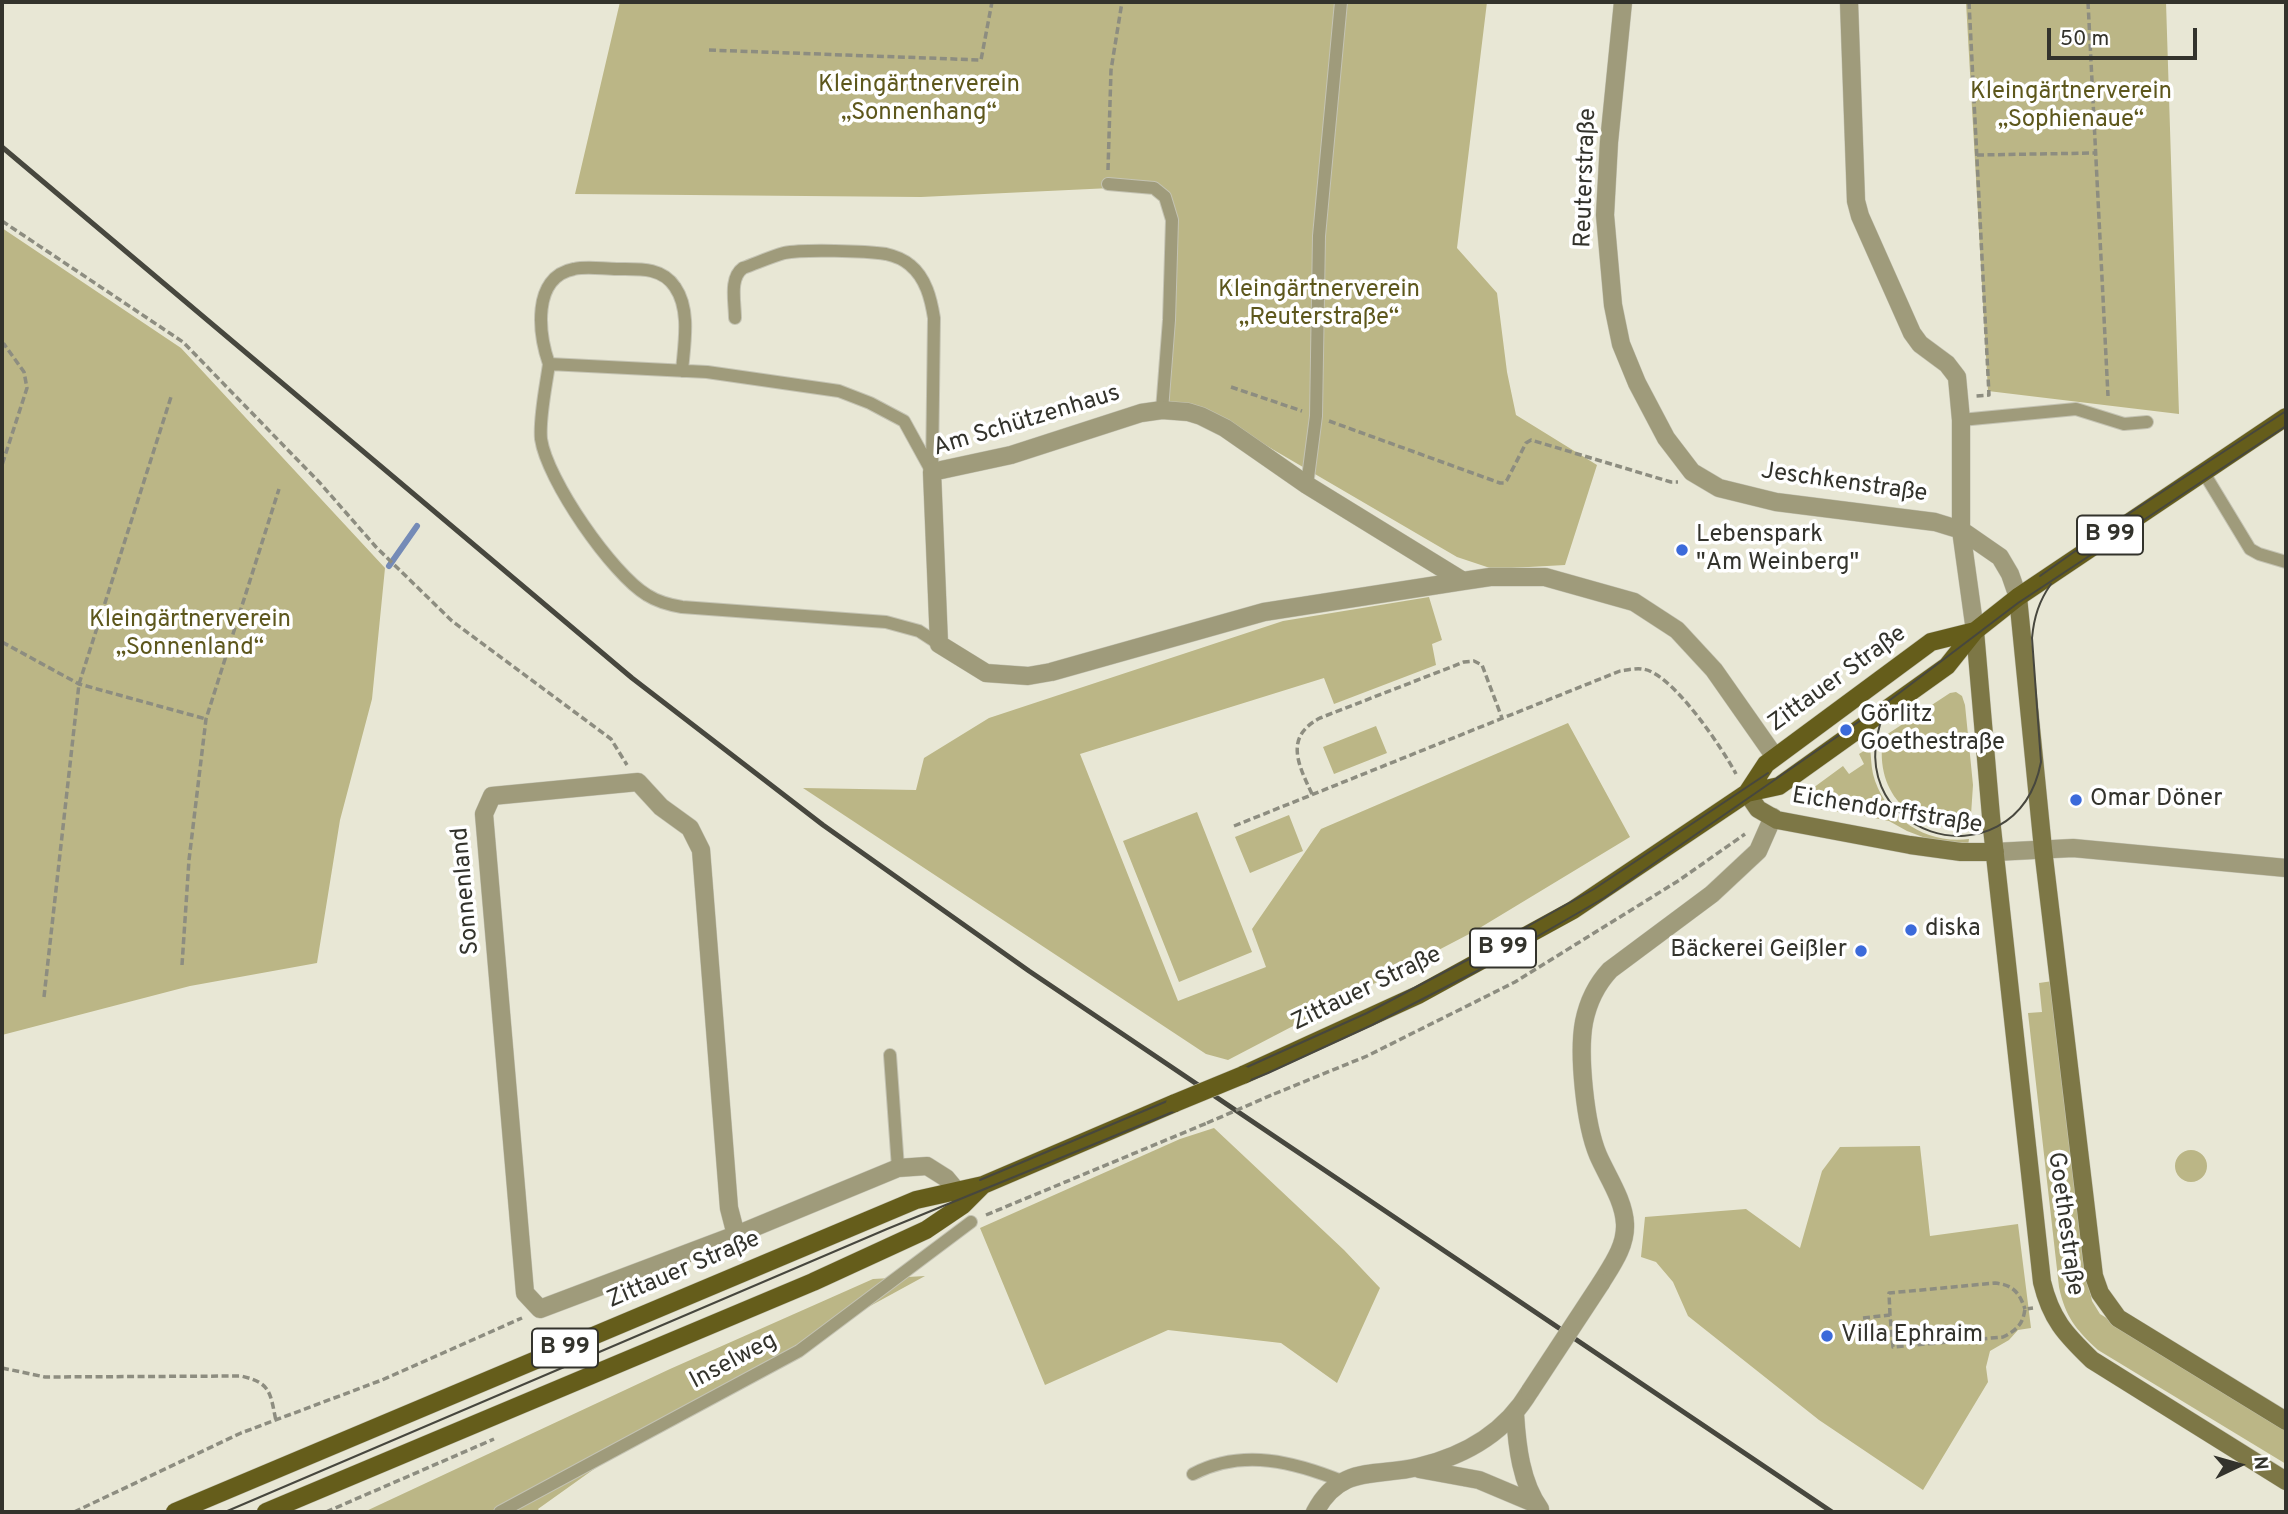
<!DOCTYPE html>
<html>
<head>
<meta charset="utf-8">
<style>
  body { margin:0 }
  #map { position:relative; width:2288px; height:1514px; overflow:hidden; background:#e8e7d5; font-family:Overpass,sans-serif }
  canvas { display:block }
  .frame { position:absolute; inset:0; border:4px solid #33332c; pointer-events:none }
  .north { position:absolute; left:2204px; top:1430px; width:70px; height:70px; -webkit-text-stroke:5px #fff; paint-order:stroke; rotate:85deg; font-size:19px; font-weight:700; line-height:28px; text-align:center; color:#33332c }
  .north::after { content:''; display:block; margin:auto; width:24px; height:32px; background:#33332c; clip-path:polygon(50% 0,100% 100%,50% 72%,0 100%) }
  .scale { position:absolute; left:2047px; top:28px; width:150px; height:32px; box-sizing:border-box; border:4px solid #33332c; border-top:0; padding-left:9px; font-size:21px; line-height:24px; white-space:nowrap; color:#33332c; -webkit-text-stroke:5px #fff; paint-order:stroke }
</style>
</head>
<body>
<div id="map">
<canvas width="2288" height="1514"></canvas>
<div class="frame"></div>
<div class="north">N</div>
<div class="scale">50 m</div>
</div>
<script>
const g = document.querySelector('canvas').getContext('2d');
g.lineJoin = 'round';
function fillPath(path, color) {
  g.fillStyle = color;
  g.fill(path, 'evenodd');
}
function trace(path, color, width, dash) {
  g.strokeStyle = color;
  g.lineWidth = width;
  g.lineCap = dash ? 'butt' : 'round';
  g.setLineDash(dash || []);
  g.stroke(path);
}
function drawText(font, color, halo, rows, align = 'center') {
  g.font = font + ' Overpass,sans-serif';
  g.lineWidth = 7;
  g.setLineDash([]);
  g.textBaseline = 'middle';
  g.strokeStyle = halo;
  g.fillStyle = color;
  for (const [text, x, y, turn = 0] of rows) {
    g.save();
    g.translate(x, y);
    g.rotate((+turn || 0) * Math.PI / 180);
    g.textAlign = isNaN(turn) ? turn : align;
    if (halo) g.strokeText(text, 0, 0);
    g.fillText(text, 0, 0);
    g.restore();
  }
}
const green = new Path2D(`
  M 620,2 L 1487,2 L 1457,248 L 1497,293 L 1507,372 L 1516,415 L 1597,465 L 1565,565 L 1493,569 L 1457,557 L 1219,418 L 1189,405 L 1164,401 L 1173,219 L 1153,186 L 921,197 L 575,194 Z
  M 1966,2 L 2166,2 L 2179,414 L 1988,391 Z
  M 2,228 L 181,348 L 385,568 L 372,699 L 340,820 L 317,963 L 190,986 L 2,1035 Z
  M 1429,597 L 1442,640 L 1432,644 L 1436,665 L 1334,704 L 1324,678 L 1080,754 L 1178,1001 L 1266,967 L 1252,929 L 1321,829 L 1568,723 L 1630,837 L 1473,932 L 1228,1060 L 1206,1054 L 803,788 L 916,790 L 924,758 L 989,718 L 1283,621 Z
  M 1956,692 L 1962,696 L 1965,705 L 1973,785 L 1970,830 C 1914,830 1874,796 1883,737 L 1950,693 Z
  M 1376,726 L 1387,753 L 1334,774 L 1323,747 Z
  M 1870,747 C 1871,756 1871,765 1873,774 C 1884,817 1926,845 1969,839 L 1968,846 L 1936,842 L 1907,831 L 1889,821 L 1855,814 L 1819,809 L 1813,788 L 1843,766 L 1849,774 L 1864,764 L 1859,754 Z
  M 1197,812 L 1252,952 L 1179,982 L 1123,841 Z
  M 1289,815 L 1303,851 L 1250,873 L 1235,837 Z
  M 2053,981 L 2087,1276 L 2092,1301 L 2100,1314 L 2286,1427 L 2286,1464 L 2098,1350 C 2076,1330 2065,1316 2059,1287 L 2028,1013 L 2042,1012 L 2039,983 Z
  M 1214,1128 L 1344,1250 L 1380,1288 L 1337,1383 L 1281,1343 L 1168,1330 L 1045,1385 L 980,1228 L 1180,1139 Z
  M 1920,1146 L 1930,1236 L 2018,1224 L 2031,1328 L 2018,1330 L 2009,1340 L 1990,1351 L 1986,1367 L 1988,1382 L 1923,1490 L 1819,1420 L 1688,1316 L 1673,1282 L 1656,1262 L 1641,1257 L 1645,1217 L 1746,1209 L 1800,1248 L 1822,1171 L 1840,1147 Z
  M2175 1166a16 16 0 1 1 32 0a16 16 0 1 1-32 0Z
  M 925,1276 L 667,1417 L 538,1509 L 540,1512 L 364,1512 L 670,1369 L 873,1279 Z`);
const stream = new Path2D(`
  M 389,566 L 417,526`);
const path = new Path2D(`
  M 1969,2 L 1989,395 L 1975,396
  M 2088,2 L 2108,396
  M 709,50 L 981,60 L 992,2
  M 1977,155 L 2096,153
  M 1108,170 L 1111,70 L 1122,2
  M 2,221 L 183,342 L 320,483 L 376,547 L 452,621 L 611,739 L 627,765
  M 2,346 L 4,344 L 24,372 L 27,388 L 2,465
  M 1231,387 L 1302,411
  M 1329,421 L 1500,483 L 1504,483 L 1507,480 L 1526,443 L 1531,440 L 1671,482 L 1678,482
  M 2,642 L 79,684 L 206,719
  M 1312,794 C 1298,764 1284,737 1320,718 L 1464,662 L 1474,661 L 1482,665 L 1502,718
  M 1234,826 L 1620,671 C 1627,670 1636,668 1642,669 C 1671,671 1723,749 1736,774
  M 182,965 L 189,860 L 206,719 L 279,489
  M 44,997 L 79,684 L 171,397
  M 1274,1094 L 1367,1056 L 1515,982 L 1678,881 L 1745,834
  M 986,1215 L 1207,1123
  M 1890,1315 L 1889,1293 L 1995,1283 C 2013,1285 2019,1292 2025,1309
  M 1863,1318 L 1890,1315 L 1893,1347 L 2003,1337 C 2017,1330 2023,1324 2025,1309 L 2033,1308
  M 2,1368 L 45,1377 L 241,1376 C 271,1383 270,1392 276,1421
  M 74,1512 L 241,1433 L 382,1380 L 522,1318
  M 326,1512 L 494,1439`);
const lane = new Path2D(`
  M 1108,184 L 1154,188 L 1165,197 L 1172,220 L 1169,320 L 1162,410
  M 735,318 C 735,302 729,278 743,268 C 757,263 770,257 784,253 C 804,249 865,251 886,254 C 895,256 903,259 910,265 C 926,278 931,299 934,318 L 932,471
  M 549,364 C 539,335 531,277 574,269 C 588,266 603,269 617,269 C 639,269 662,267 675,287 C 691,310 684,345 682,371
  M 1961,420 L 2076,409 L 2124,424 L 2147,422
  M 932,472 L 904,421 L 870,403 L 839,391 L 707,372 L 549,364 C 546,386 539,418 541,439 C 547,480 612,574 647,595 C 658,602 670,605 682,607 L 886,622 L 919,631 L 939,644
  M 2204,473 L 2250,549 L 2259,554 L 2286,562
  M 1307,485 L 1316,416 L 1319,236 L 1341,2
  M 890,1055 L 898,1168
  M 1193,1474 C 1243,1448 1295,1462 1344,1482
  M 500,1512 L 799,1351 L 971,1222`);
const street = new Path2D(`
  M 1623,2 L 1609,142 L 1605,215 L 1613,305 L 1621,344 L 1637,383 L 1666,438 L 1692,472 L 1719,488 L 1776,502 L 1935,522 L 1961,530 L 2000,557 L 2010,574 L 2018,597
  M 1849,2 L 1856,201 L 1860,216 L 1912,333 L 1920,344 L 1947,364 L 1957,377 L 1961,420 L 1961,530 L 1975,631
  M 1463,581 L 1264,612 L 1051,672 L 1028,676 L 986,673 L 939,644 L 932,472 L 1011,455 L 1141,413 L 1162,410 L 1188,412 L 1201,416 L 1225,428 L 1307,485 L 1463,581 L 1490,577 L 1545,577 L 1634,602 L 1677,630 L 1714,670 L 1775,757
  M 1995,852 L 2073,848 L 2286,868
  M 736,1235 L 729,1208 L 701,850 L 690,828 L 661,807 L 638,782 L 492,796 L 484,814 L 525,1293 L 540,1309 L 736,1235 L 898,1168 L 927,1166 L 946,1178 L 956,1190 L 962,1203
  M 1601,1283 C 1612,1265 1626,1246 1625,1224 C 1624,1200 1607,1176 1598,1155 C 1585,1124 1578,1054 1584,1022 C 1588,1002 1596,985 1610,970 L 1712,894 L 1758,851 L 1773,817
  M 1515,1414 C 1517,1446 1521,1483 1540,1509
  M 1419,1469 L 1479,1480 L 1536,1504
  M 1315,1512 C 1340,1464 1377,1477 1418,1467 C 1464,1456 1505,1433 1530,1391`);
const secondary = new Path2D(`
  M 2018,597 L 2043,849 L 2094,1276 L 2100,1293 L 2118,1318 L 2286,1421
  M 1975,631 L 1992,828 L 2042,1282 C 2051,1319 2065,1334 2092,1360 L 2286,1481
  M 1747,793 L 1758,809 L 1777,820 L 1910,845 L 1961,852 L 1995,852`);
const primary = new Path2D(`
  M 1747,793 L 1779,786 L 1947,666 L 1975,631 L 2018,597 L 2286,417
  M 1243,1075 L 1418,995 L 1573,910 L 1747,793 L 1766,764 L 1931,642 L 1975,631
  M 175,1512 L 916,1200 L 983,1185 L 1175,1103
  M 266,1512 L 813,1282 L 926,1230 L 963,1205 L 983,1185`);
const tram = new Path2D(`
  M 2040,576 L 2122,518 L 2286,411
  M 1889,702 C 1823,837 2016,892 2041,762 L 2032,638 C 2034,617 2039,601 2051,584
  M 980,1180 L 1236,1072 L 1367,1013 L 1471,958 L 1594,889 L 1768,773
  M 225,1512 L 887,1229 L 1268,1073 L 1372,1025 L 1479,970 L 1604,898 L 1890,700 L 2018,603 L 2286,426`);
const rail = new Path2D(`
  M 2,147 L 632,678 L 823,825 L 1029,971 L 1832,1512`);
const pathBridge = new Path2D(`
  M 1207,1123 L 1274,1094`);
const streetBridge = new Path2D(`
  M 1530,1391 L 1601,1283`);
const primaryBridge = new Path2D(`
  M 1175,1103 L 1243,1075`);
const markers = [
  [1682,550,7,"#3b6ada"],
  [1846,730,7,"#3b6ada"],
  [2076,800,7,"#3b6ada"],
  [1911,930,7,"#3b6ada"],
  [1861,951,7,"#3b6ada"],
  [1827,1336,7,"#3b6ada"]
];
const shields = [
  [2110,535,66],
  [1503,948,66],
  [565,1348,66]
];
const shieldNames = [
  ["B 99",2110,535],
  ["B 99",1503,948],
  ["B 99",565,1348]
];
const parkNames = [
  ["Kleingärtnerverein",919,86],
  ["„Sonnenhang“",919,114],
  ["Kleingärtnerverein",2071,93],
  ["„Sophienaue“",2071,121],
  ["Kleingärtnerverein",1319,291],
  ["„Reuterstraße“",1319,319],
  ["Kleingärtnerverein",190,621],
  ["„Sonnenland“",190,649]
];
const streetNames = [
  ["Reuterstraße",1587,178,-88],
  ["Am Schützenhaus",1027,422,-17],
  ["Jeschkenstraße",1844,484,8],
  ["Zittauer Straße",1838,680,-36],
  ["Eichendorffstraße",1887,812,9],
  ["Sonnenland",467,891,-95],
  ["Zittauer Straße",1367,990,-26],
  ["Goethestraße",2064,1224,82],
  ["Zittauer Straße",684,1271,-23],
  ["Inselweg",734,1362,-28]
];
const poiNames = [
  ["Lebenspark",1696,536],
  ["\"Am Weinberg\"",1696,564],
  ["Görlitz",1860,716],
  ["Goethestraße",1860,744],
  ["Omar Döner",2090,800],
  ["diska",1925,930],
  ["Bäckerei Geißler",1847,951,"right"],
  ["Villa Ephraim",1841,1336]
];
fillPath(green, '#bbb686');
trace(stream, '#758bb7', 6);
trace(lane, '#c4c3b3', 14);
trace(street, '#c4c3b3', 19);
trace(secondary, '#c4c3b3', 19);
trace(primary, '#c4c3b3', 19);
trace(path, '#8d8d80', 3.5, [7, 3.5]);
trace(lane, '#9f9b7b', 12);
trace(street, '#9f9b7b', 18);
trace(secondary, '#7d7746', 18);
trace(primary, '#655d1b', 18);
trace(tram, '#47473e', 2);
trace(rail, '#47473e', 5);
trace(streetBridge, '#c4c3b3', 19, []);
trace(primaryBridge, '#c4c3b3', 19, []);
trace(pathBridge, '#8d8d80', 3.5, [7, 3.5]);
trace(streetBridge, '#9f9b7b', 18);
trace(primaryBridge, '#655d1b', 18);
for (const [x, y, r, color] of markers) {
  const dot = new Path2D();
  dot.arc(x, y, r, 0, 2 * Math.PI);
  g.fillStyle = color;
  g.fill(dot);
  trace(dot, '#fff', 2.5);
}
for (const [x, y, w] of shields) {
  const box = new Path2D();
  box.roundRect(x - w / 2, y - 19.5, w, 39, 5);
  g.fillStyle = '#fff';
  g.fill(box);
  trace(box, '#33332c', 2);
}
drawText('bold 23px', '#33332c', null, shieldNames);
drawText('24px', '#5d571c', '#fff', parkNames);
drawText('24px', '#33332c', '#fff', streetNames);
drawText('24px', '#33332c', '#fff', poiNames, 'left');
</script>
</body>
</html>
